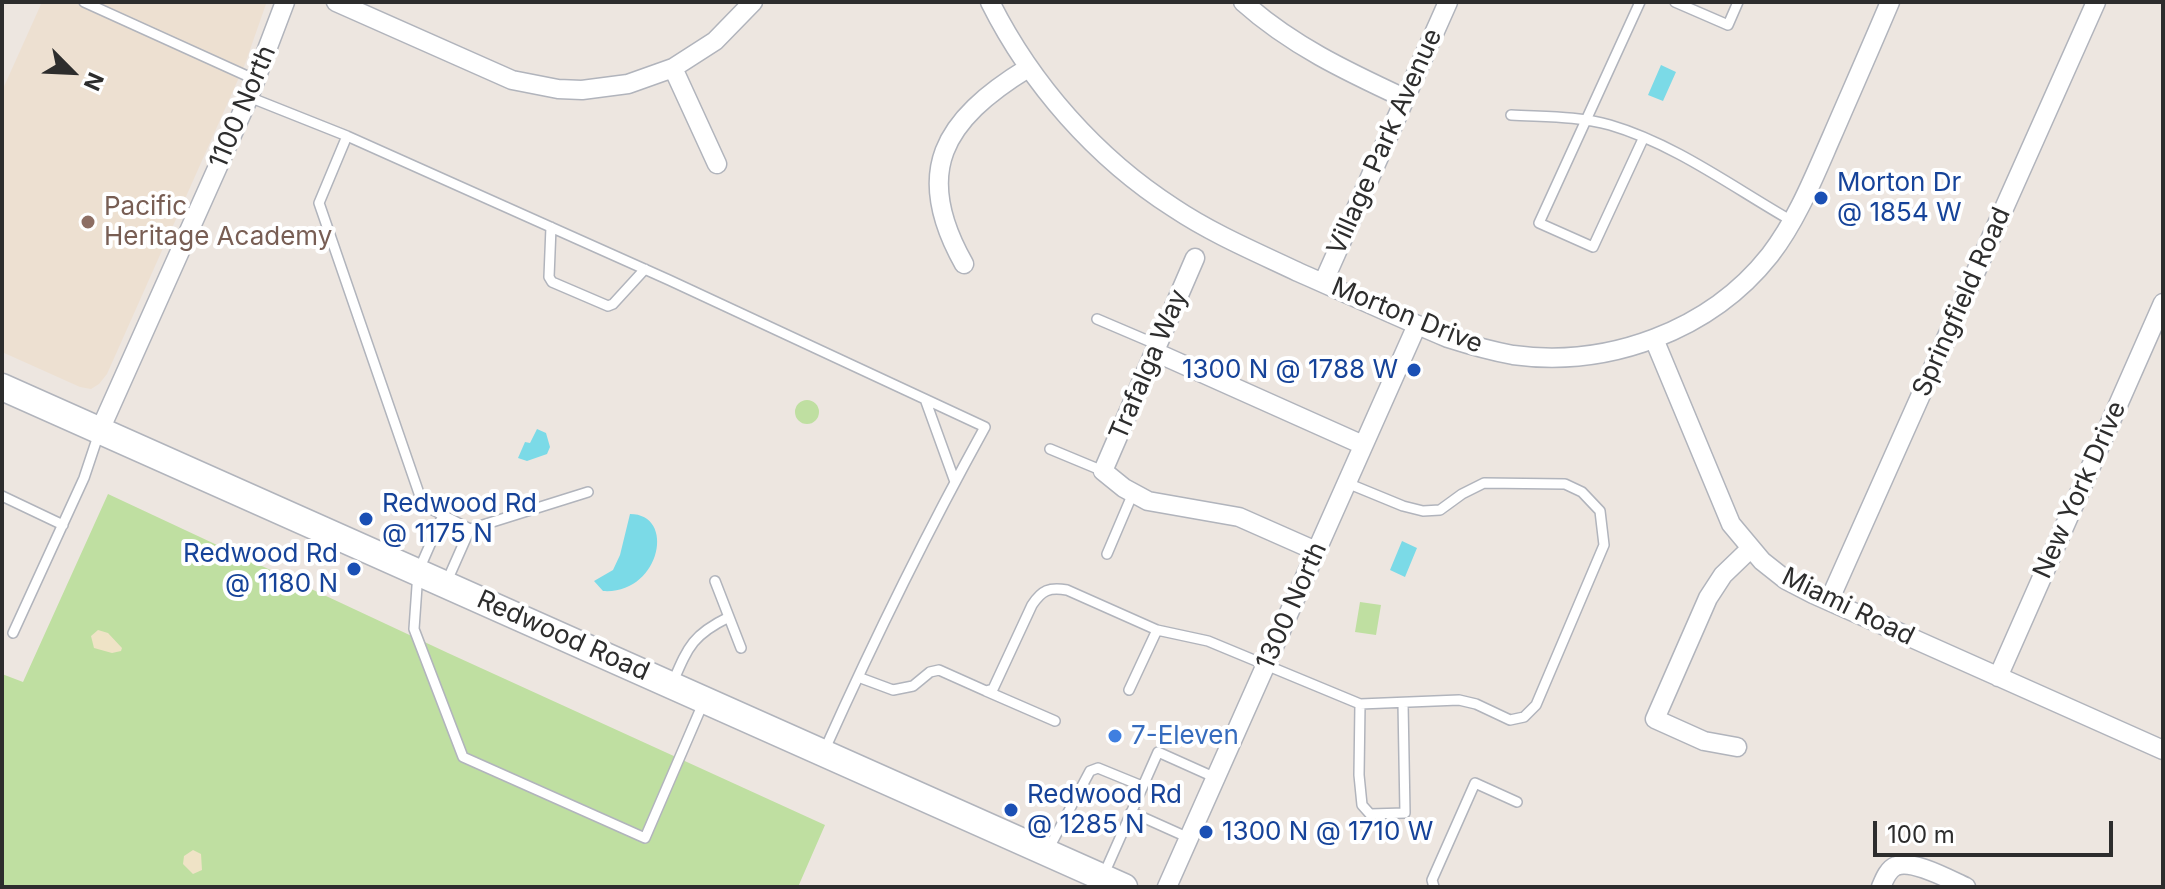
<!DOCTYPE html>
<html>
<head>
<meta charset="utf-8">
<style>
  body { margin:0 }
  #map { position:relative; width:2165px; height:889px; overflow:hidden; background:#ede6e0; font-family:Inter,sans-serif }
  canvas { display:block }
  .frame { position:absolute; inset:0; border:4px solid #2d2d2d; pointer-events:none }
  .north { position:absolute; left:32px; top:32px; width:80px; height:80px; -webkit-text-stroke:6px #fff; paint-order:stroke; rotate:114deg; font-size:22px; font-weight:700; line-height:32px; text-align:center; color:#2d2d2d }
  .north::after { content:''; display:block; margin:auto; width:28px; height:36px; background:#2d2d2d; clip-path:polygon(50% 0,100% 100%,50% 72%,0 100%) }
  .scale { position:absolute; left:1873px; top:821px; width:240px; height:36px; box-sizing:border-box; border:4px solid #2d2d2d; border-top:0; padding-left:10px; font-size:24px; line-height:28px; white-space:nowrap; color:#2d2d2d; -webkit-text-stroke:6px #fff; paint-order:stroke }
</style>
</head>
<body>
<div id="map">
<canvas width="2165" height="889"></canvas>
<div class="frame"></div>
<div class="north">N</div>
<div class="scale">100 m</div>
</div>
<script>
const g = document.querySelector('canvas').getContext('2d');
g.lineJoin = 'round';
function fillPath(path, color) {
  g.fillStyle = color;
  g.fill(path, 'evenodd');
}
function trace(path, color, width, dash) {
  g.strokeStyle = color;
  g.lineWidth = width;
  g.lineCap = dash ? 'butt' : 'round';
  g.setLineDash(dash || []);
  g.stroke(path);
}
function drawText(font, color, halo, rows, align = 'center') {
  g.font = font + ' Inter,sans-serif';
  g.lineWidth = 8;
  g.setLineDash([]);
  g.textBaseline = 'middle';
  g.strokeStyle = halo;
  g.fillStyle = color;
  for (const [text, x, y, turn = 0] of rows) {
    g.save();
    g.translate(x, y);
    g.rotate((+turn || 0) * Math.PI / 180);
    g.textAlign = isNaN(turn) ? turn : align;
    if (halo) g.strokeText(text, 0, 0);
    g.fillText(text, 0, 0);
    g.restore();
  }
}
const education = new Path2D(`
  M 42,2 L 261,2 L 266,4 L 245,64 L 107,374 L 99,384 L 91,389 L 80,387 L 2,352 L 2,91 Z`);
const green = new Path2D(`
  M795 412a12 12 0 1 1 24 0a12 12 0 1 1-24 0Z
  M 108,494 L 448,653 L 825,825 L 798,887 L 2,887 L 2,674 L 23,682 Z
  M 1360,602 L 1381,605 L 1376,635 L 1355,632 Z`);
const sand = new Path2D(`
  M 98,630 L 108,633 L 122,648 L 121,651 L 112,653 L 94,648 L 91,636 Z
  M 193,850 L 201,854 L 202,870 L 193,874 L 183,864 L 184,856 Z`);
const water = new Path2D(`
  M 1661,65 L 1676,72 L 1663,101 L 1648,95 Z
  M 537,429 L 546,433 L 550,447 L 547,454 L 527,461 L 518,458 L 525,442 L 530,443 Z
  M 630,514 C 677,514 660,595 603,591 L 594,581 L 613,570 L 620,555 Z
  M 1402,541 L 1417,548 L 1405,577 L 1390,570 Z`);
const lane = new Path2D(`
  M 84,2 L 256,80
  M 1640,2 L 1539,223 L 1593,247 L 1643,139
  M 1675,2 L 1728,25 L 1738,2
  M 249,97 L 347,136
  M 1511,115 C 1544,117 1578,116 1610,125 C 1675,144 1734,188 1792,221
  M 551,227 L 549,277 L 552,282 L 608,306 L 613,304 L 645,269
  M 1097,319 L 1158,345
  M 925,399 L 955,482
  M 1050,449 L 1103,471
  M 588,492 L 470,529 L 423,505 L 319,203 L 347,136 L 669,280 L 985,427 C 927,532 874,640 825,749
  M 2,496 L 63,525
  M 443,515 L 418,572 L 414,629 L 463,757 L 645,838 L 704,701
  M 1107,554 L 1133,493
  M 447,581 L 470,529
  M 715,581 L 741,648
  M 13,633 L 84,478 L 99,433
  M 858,677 L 893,690 L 913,686 L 930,672 L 939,670 L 986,691 L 993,689 L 1032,605 C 1042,590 1049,587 1067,590 L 1157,630 L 1208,641 L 1360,704 L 1459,700 L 1476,704 L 1510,720 L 1524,717 L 1536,705 L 1604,545 L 1600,511 L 1582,492 L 1565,484 L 1484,483 L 1462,494 L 1440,510 L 1423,511 L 1403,506 L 1347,483
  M 672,684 C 688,647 692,635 729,617
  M 1129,690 L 1157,630
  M 986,691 L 1055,721
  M 1360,704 L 1359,775 L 1362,805 L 1370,814 L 1405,813 L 1403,703
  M 1131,812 L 1189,838
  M 1048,850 L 1090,771 L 1098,768 L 1142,786
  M 1104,874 L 1158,752 L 1216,778
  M 1434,887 L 1432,880 L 1475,783 L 1517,802`);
const street = new Path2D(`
  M 336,2 L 512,80 L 558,89 L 582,90 L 628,84 L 673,68 L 715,41 L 753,2
  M 990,2 C 1031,84 1096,158 1174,208 C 1213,234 1256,252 1298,272 C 1348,294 1398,317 1448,338 C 1470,345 1491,351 1513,355 C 1608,368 1710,331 1770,255 C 1797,220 1814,177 1832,136 C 1851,92 1871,47 1890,2
  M 1243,2 C 1291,45 1346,71 1404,98
  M 673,68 L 717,164
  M 1195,258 L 1103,471 L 1124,488 L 1148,501 L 1239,517 L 1316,551
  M 964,264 C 912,172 943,120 1028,68
  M 1323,283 L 1448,2
  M 1654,339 L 1731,524 L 1762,561 L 1786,580 L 1813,594 L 2163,750
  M 1155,352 L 1363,445
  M 100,430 L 249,97 L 285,2
  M 1829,601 L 2096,2
  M 1998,677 L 2163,303
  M 1737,747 L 1704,741 L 1655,719 L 1708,598 L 1723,575 L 1750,549
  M 1167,887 L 1417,325
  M 1881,887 C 1884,880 1888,869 1896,866 C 1913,859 1950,880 1966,887`);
const secondary = new Path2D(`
  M 2,387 L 1124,887`);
const markers = [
  [1821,198,8,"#1a4fb4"],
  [88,222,8,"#8d6e63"],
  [1414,370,8,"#1a4fb4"],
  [366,519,8,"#1a4fb4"],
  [354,569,8,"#1a4fb4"],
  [1115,736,8,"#3f7fe0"],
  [1011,810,8,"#1a4fb4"],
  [1206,832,8,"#1a4fb4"]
];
const streetNames = [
  ["1100 North",243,107,-67],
  ["Village Park Avenue",1385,142,-66],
  ["Springfield Road",1962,302,-66],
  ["Morton Drive",1407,316,22],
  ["Trafalga Way",1149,365,-67],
  ["New York Drive",2080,490,-66],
  ["1300 North",1292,606,-66],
  ["Miami Road",1848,607,26],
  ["Redwood Road",563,636,24]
];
const transitNames = [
  ["Morton Dr",1837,183],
  ["@ 1854 W",1837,213],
  ["1300 N @ 1788 W",1398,370,"right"],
  ["Redwood Rd",382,504],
  ["@ 1175 N",382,534],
  ["Redwood Rd",338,554,"right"],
  ["@ 1180 N",338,584,"right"],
  ["Redwood Rd",1027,795],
  ["@ 1285 N",1027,825],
  ["1300 N @ 1710 W",1222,832]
];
const educationNames = [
  ["Pacific",104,207],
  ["Heritage Academy",104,237]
];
const shopNames = [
  ["7-Eleven",1131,736]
];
fillPath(education, '#ede0d1');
fillPath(green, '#bfdfa1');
fillPath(sand, '#efe3c6');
fillPath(water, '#7bdae7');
trace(lane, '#b1b4bc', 12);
trace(street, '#b1b4bc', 21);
trace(secondary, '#b1b4bc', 29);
trace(lane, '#fff', 9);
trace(street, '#fff', 18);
trace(secondary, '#fff', 26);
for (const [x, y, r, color] of markers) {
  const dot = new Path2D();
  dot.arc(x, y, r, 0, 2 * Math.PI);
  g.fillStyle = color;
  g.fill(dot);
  trace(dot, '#fff', 3);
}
drawText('26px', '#2d2d2d', '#fff', streetNames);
drawText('26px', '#164399', '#fff', transitNames, 'left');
drawText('26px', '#785e54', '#fff', educationNames, 'left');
drawText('26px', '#366cbe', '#fff', shopNames, 'left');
</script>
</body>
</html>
